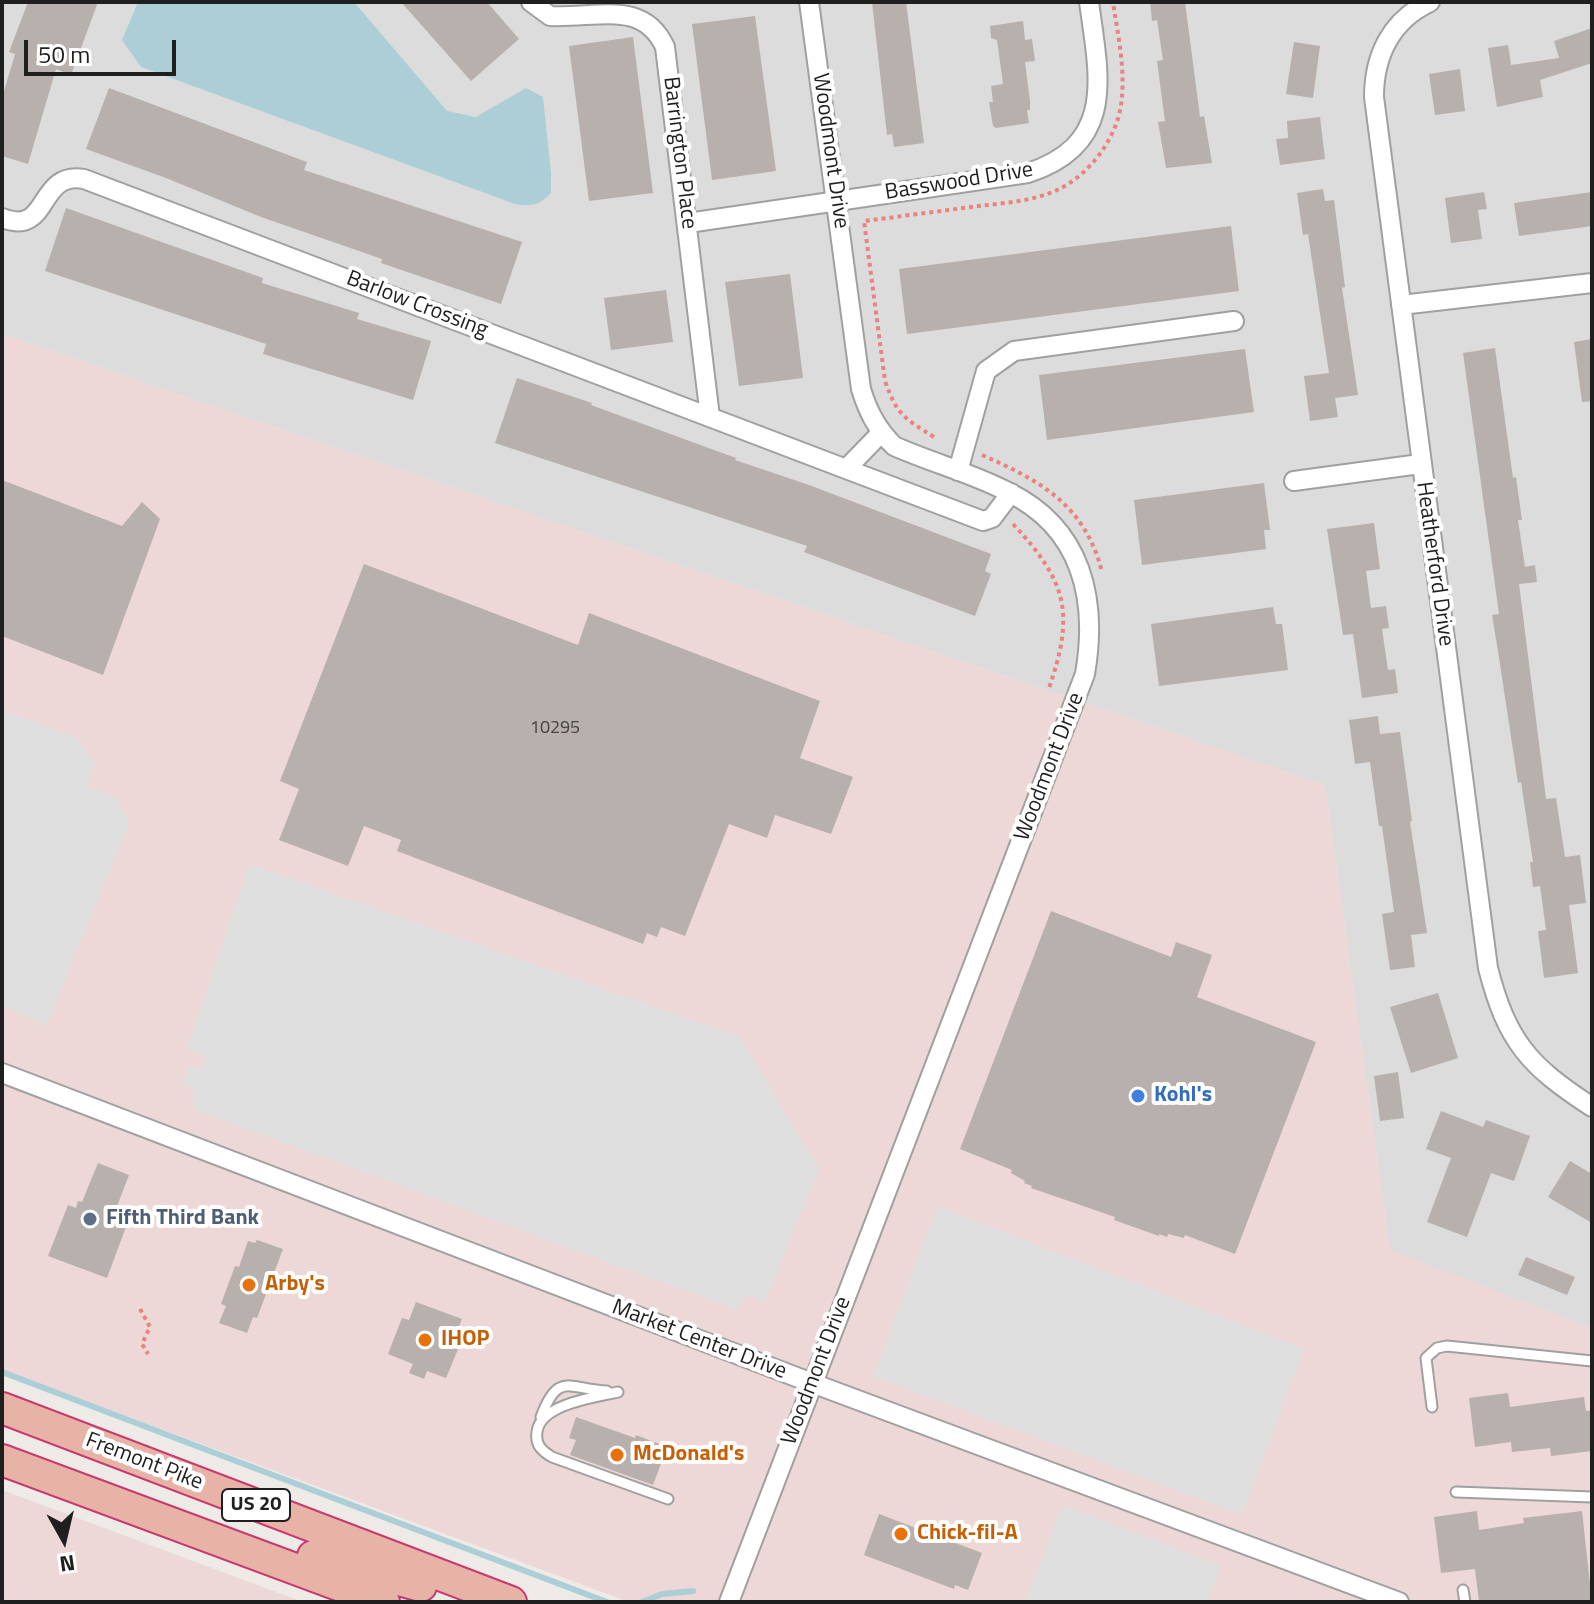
<!DOCTYPE html>
<html>
<head>
<meta charset="utf-8">
<style>
  body { margin:0 }
  #map { position:relative; width:1594px; height:1604px; overflow:hidden; background:#eeebe6; font-family:"Titillium Web",sans-serif }
  canvas { display:block }
  .frame { position:absolute; inset:0; border:4px solid #1f1f1f; pointer-events:none }
  .north { position:absolute; left:24px; top:1500px; width:80px; height:80px; -webkit-text-stroke:6px #fff; paint-order:stroke; rotate:172deg; font-size:22px; font-weight:700; line-height:32px; text-align:center; color:#1f1f1f }
  .north::after { content:''; display:block; margin:auto; width:28px; height:36px; background:#1f1f1f; clip-path:polygon(50% 0,100% 100%,50% 72%,0 100%) }
  .scale { position:absolute; left:24px; top:40px; width:152px; height:36px; box-sizing:border-box; border:4px solid #1f1f1f; border-top:0; padding-left:10px; font-size:24px; line-height:28px; white-space:nowrap; color:#1f1f1f; -webkit-text-stroke:6px #fff; paint-order:stroke }
</style>
</head>
<body>
<div id="map">
<canvas width="1594" height="1604"></canvas>
<div class="frame"></div>
<div class="north">N</div>
<div class="scale">50 m</div>
</div>
<script>
const g = document.querySelector('canvas').getContext('2d');
g.lineJoin = 'round';
function fillPath(path, color) {
  g.fillStyle = color;
  g.fill(path, 'evenodd');
}
function trace(path, color, width, dash) {
  g.strokeStyle = color;
  g.lineWidth = width;
  g.lineCap = dash ? 'butt' : 'round';
  g.setLineDash(dash || []);
  g.stroke(path);
}
function drawText(font, color, halo, rows, align = 'center') {
  g.font = font + ' "Titillium Web",sans-serif';
  g.lineWidth = 8;
  g.setLineDash([]);
  g.textBaseline = 'middle';
  g.strokeStyle = halo;
  g.fillStyle = color;
  for (const [text, x, y, turn = 0] of rows) {
    g.save();
    g.translate(x, y);
    g.rotate((+turn || 0) * Math.PI / 180);
    g.textAlign = isNaN(turn) ? turn : align;
    if (halo) g.strokeText(text, 0, 0);
    g.fillText(text, 0, 0);
    g.restore();
  }
}
const residential = new Path2D(`
  M 2,2 L 1592,2 L 1592,1328 L 1390,1251 L 1325,785 L 2,334 Z`);
const commercial = new Path2D(`
  M 2,334 L 1325,785 L 1390,1250 L 1592,1328 L 1592,1602 L 629,1602 L 2,1370 Z
  M 2,1490 L 303,1602 L 2,1602 Z`);
const parking = new Path2D(`
  M 2,710 L 77,738 L 95,764 L 87,785 L 118,799 L 129,824 L 46,1026 L 2,1005 Z
  M 249,864 L 740,1037 L 819,1169 L 765,1302 L 746,1295 L 737,1310 L 193,1109 L 194,1088 L 182,1084 L 188,1066 L 200,1069 L 206,1059 L 187,1048 Z
  M 937,1206 L 1304,1349 L 1242,1515 L 873,1376 Z
  M 1062,1505 L 1221,1566 L 1208,1602 L 1025,1602 Z`);
const water = new Path2D(`
  M 138,2 L 354,2 L 447,111 L 476,117 L 526,88 L 543,97 L 551,173 L 551,193 C 540,205 531,207 515,204 L 141,67 L 122,40 Z`);
const stream = new Path2D(`
  M 2,1372 L 607,1602
  M 642,1602 L 662,1594 L 693,1591`);
const building = new Path2D(`
  M 28,2 L 98,2 L 71,75 L 56,69 L 28,164 L 2,156 L 2,98 L 15,54 L 9,52 Z
  M 401,2 L 487,2 L 519,39 L 471,81 Z
  M 872,2 L 906,2 L 924,143 L 894,147 L 892,134 L 887,135 Z
  M 1150,2 L 1185,2 L 1200,117 L 1204,116 L 1212,163 L 1166,168 L 1158,122 L 1165,121 L 1157,61 L 1163,60 L 1157,20 L 1152,21 Z
  M 755,16 L 776,171 L 712,180 L 692,24 Z
  M 1023,21 L 1025,40 L 1032,39 L 1035,61 L 1025,62 L 1030,101 L 1030,110 L 1027,110 L 1029,123 L 996,128 L 993,126 L 989,102 L 993,102 L 991,86 L 1003,84 L 997,40 L 991,38 L 990,26 Z
  M 1592,28 L 1592,63 L 1540,80 L 1543,97 L 1497,107 L 1488,48 L 1508,45 L 1511,65 L 1559,58 L 1554,41 Z
  M 633,37 L 653,193 L 589,201 L 569,46 Z
  M 1294,42 L 1320,46 L 1313,98 L 1286,94 Z
  M 1460,69 L 1465,111 L 1435,115 L 1429,74 Z
  M 109,88 L 307,162 L 304,170 L 522,242 L 501,304 L 381,263 L 382,259 L 261,217 L 166,178 L 86,149 Z
  M 1320,117 L 1325,159 L 1280,165 L 1276,139 L 1288,138 L 1287,121 Z
  M 1323,189 L 1325,201 L 1334,200 L 1345,287 L 1342,288 L 1358,395 L 1335,398 L 1338,417 L 1310,421 L 1304,376 L 1329,373 L 1308,234 L 1303,235 L 1297,193 Z
  M 1484,192 L 1487,209 L 1478,210 L 1482,239 L 1451,243 L 1445,198 Z
  M 1592,192 L 1592,226 L 1519,236 L 1514,203 Z
  M 66,208 L 263,278 L 262,283 L 359,313 L 357,319 L 431,341 L 413,400 L 263,354 L 266,344 L 45,271 Z
  M 1231,226 L 1239,291 L 907,334 L 899,269 Z
  M 790,274 L 803,378 L 739,386 L 725,282 Z
  M 666,290 L 673,342 L 611,350 L 604,298 Z
  M 1592,339 L 1592,401 L 1582,402 L 1574,342 Z
  M 1495,348 L 1513,478 L 1516,477 L 1522,520 L 1518,520 L 1525,567 L 1535,565 L 1537,582 L 1519,584 L 1546,799 L 1556,798 L 1565,857 L 1580,855 L 1586,903 L 1569,905 L 1578,973 L 1544,978 L 1538,931 L 1546,930 L 1540,886 L 1533,887 L 1530,862 L 1533,862 L 1521,782 L 1518,783 L 1498,651 L 1492,615 L 1499,614 L 1463,353 Z
  M 1245,349 L 1254,412 L 1047,440 L 1039,375 Z
  M 517,378 L 592,403 L 591,405 L 736,458 L 735,460 L 809,485 L 991,554 L 985,571 L 991,574 L 975,616 L 804,552 L 807,546 L 495,443 Z
  M 2,480 L 122,526 L 142,502 L 160,519 L 103,675 L 2,636 Z
  M 1264,483 L 1270,530 L 1264,530 L 1266,549 L 1142,565 L 1134,500 Z
  M 1374,523 L 1380,569 L 1366,571 L 1371,608 L 1386,606 L 1389,628 L 1382,629 L 1388,670 L 1395,669 L 1398,693 L 1362,698 L 1353,634 L 1343,635 L 1327,529 Z
  M 364,564 L 578,645 L 589,613 L 820,701 L 800,758 L 853,777 L 831,834 L 775,815 L 767,838 L 729,824 L 685,936 L 661,927 L 657,937 L 647,933 L 643,944 L 397,851 L 401,840 L 364,826 L 348,866 L 279,840 L 299,789 L 280,781 Z
  M 1273,607 L 1276,624 L 1282,624 L 1288,670 L 1159,686 L 1151,624 Z
  M 1378,716 L 1380,734 L 1400,732 L 1412,821 L 1410,822 L 1427,933 L 1411,935 L 1415,967 L 1390,970 L 1382,914 L 1394,912 L 1382,826 L 1379,826 L 1370,762 L 1355,764 L 1349,720 Z
  M 1051,911 L 1171,957 L 1176,942 L 1212,955 L 1197,997 L 1316,1042 L 1235,1254 L 1185,1235 L 1184,1238 L 1168,1234 L 1167,1237 L 1159,1234 L 1159,1236 L 1114,1220 L 1115,1217 L 1031,1188 L 1032,1186 L 1024,1183 L 1025,1181 L 1011,1173 L 1012,1170 L 960,1149 Z
  M 1438,993 L 1458,1058 L 1411,1073 L 1390,1007 Z
  M 1398,1072 L 1404,1118 L 1380,1121 L 1374,1076 Z
  M 1441,1111 L 1483,1127 L 1486,1120 L 1530,1136 L 1514,1181 L 1491,1173 L 1467,1237 L 1427,1222 L 1451,1158 L 1426,1149 Z
  M 1570,1161 L 1592,1174 L 1592,1223 L 1548,1197 Z
  M 98,1163 L 129,1175 L 114,1214 L 118,1216 L 116,1223 L 126,1227 L 107,1278 L 48,1256 L 68,1205 L 76,1208 L 78,1201 L 82,1202 Z
  M 257,1240 L 283,1249 L 257,1318 L 253,1317 L 247,1333 L 219,1323 L 226,1306 L 221,1304 L 235,1266 L 239,1267 L 248,1241 L 255,1243 Z
  M 1526,1257 L 1575,1277 L 1567,1295 L 1518,1275 Z
  M 416,1302 L 462,1319 L 454,1339 L 461,1342 L 446,1378 L 427,1371 L 424,1379 L 409,1373 L 413,1364 L 388,1354 L 402,1318 L 409,1320 Z
  M 1508,1393 L 1510,1407 L 1584,1397 L 1586,1411 L 1592,1410 L 1592,1451 L 1551,1456 L 1550,1448 L 1512,1452 L 1511,1442 L 1475,1447 L 1469,1398 Z
  M 576,1417 L 635,1438 L 636,1435 L 662,1445 L 662,1449 L 666,1450 L 653,1485 L 570,1455 L 576,1440 L 569,1438 Z
  M 1477,1511 L 1479,1530 L 1524,1523 L 1523,1518 L 1582,1511 L 1592,1602 L 1479,1602 L 1475,1569 L 1441,1573 L 1434,1517 Z
  M 879,1514 L 982,1553 L 968,1590 L 955,1585 L 954,1589 L 864,1555 Z`);
const path = new Path2D(`
  M 934,437 C 904,418 897,415 885,381 L 864,221 C 902,216 941,211 979,206 C 1005,203 1033,201 1057,190 C 1088,176 1116,140 1121,105 C 1126,71 1118,36 1113,2
  M 982,455 C 1041,481 1085,505 1102,572
  M 1013,524 C 1068,583 1075,614 1048,691
  M 140,1309 L 150,1327 L 142,1344 L 148,1354`);
const service = new Path2D(`
  M 618,1392 C 596,1397 540,1404 537,1432 C 535,1445 542,1451 552,1457 L 668,1499
  M 1432,1407 L 1426,1358 L 1437,1348 L 1447,1346 L 1592,1361
  M 541,1417 C 558,1371 569,1389 607,1391
  M 1456,1492 L 1592,1497
  M 1463,1590 L 1465,1602`);
const minor = new Path2D(`
  M 531,2 L 550,16 C 600,18 643,0 665,47 L 710,417
  M 1430,2 C 1391,20 1374,56 1374,97 L 1488,968 C 1507,1042 1529,1066 1592,1107
  M 2,218 C 51,237 36,171 84,179 L 846,469 L 881,433
  M 688,223 L 1028,173 C 1117,144 1099,76 1089,2
  M 1401,305 L 1592,283
  M 846,469 L 983,521 L 992,518 L 1011,493
  M 958,471 L 986,371 L 1014,351 L 1234,321
  M 1294,481 L 1420,464
  M 2,1073 L 812,1383 L 1399,1602
  M 729,1602 L 1085,674 C 1098,599 1082,528 1008,492 C 972,473 932,463 894,446 C 877,429 868,412 861,389 L 809,2`);
const trunk = new Path2D(`
  M 2,1408 L 511,1602
  M 2,1460 L 384,1602
  M 313,1556 L 421,1586`);
const markers = [
  [1138,1096,8,"#3f7fe0"],
  [90,1219,8,"#5c6f8a"],
  [249,1285,8,"#e8710a"],
  [425,1340,8,"#e8710a"],
  [617,1455,8,"#e8710a"],
  [901,1534,8,"#e8710a"]
];
const numberNames = [
  ["10295",555,729]
];
const shields = [
  [256,1505,68]
];
const shieldNames = [
  ["US 20",256,1505]
];
const streetNames = [
  ["Woodmont Drive",830,151,82],
  ["Barrington Place",679,153,83],
  ["Basswood Drive",959,182,-9],
  ["Barlow Crossing",417,305,21],
  ["Heatherford Drive",1434,564,82],
  ["Woodmont Drive",1050,767,-69],
  ["Market Center Drive",699,1340,21],
  ["Woodmont Drive",817,1371,-69],
  ["Fremont Pike",144,1462,21]
];
const shopNames = [
  ["Kohl's",1154,1096]
];
const serviceNames = [
  ["Fifth Third Bank",106,1219]
];
const foodNames = [
  ["Arby's",265,1285],
  ["IHOP",441,1340],
  ["McDonald's",633,1455],
  ["Chick-fil-A",917,1534]
];
fillPath(residential, '#dddcdc');
fillPath(commercial, '#edd7d7');
fillPath(parking, '#dfdfdf');
fillPath(water, '#accfd7');
trace(stream, '#accfd7', 6);
fillPath(building, '#b7b0ac');
trace(service, '#a0a0a0', 13);
trace(minor, '#a0a0a0', 22);
trace(trunk, '#c7396f', 34);
trace(path, '#ea837c', 4, [4, 4]);
trace(service, '#fff', 9);
trace(minor, '#fff', 18);
trace(trunk, '#e7b3a7', 30);
for (const [x, y, r, color] of markers) {
  const dot = new Path2D();
  dot.arc(x, y, r, 0, 2 * Math.PI);
  g.fillStyle = color;
  g.fill(dot);
  trace(dot, '#fff', 3);
}
drawText('18px', '#454342', null, numberNames);
for (const [x, y, w] of shields) {
  const box = new Path2D();
  box.roundRect(x - w / 2, y - 16, w, 32, 6);
  g.fillStyle = '#fff';
  g.fill(box);
  trace(box, '#1f1f1f', 2);
}
drawText('bold 20px', '#1f1f1f', null, shieldNames);
drawText('22px', '#1f1f1f', '#fff', streetNames);
drawText('bold 22px', '#366cbe', '#fff', shopNames, 'left');
drawText('bold 22px', '#4e5e75', '#fff', serviceNames, 'left');
drawText('bold 22px', '#c56008', '#fff', foodNames, 'left');
</script>
</body>
</html>
